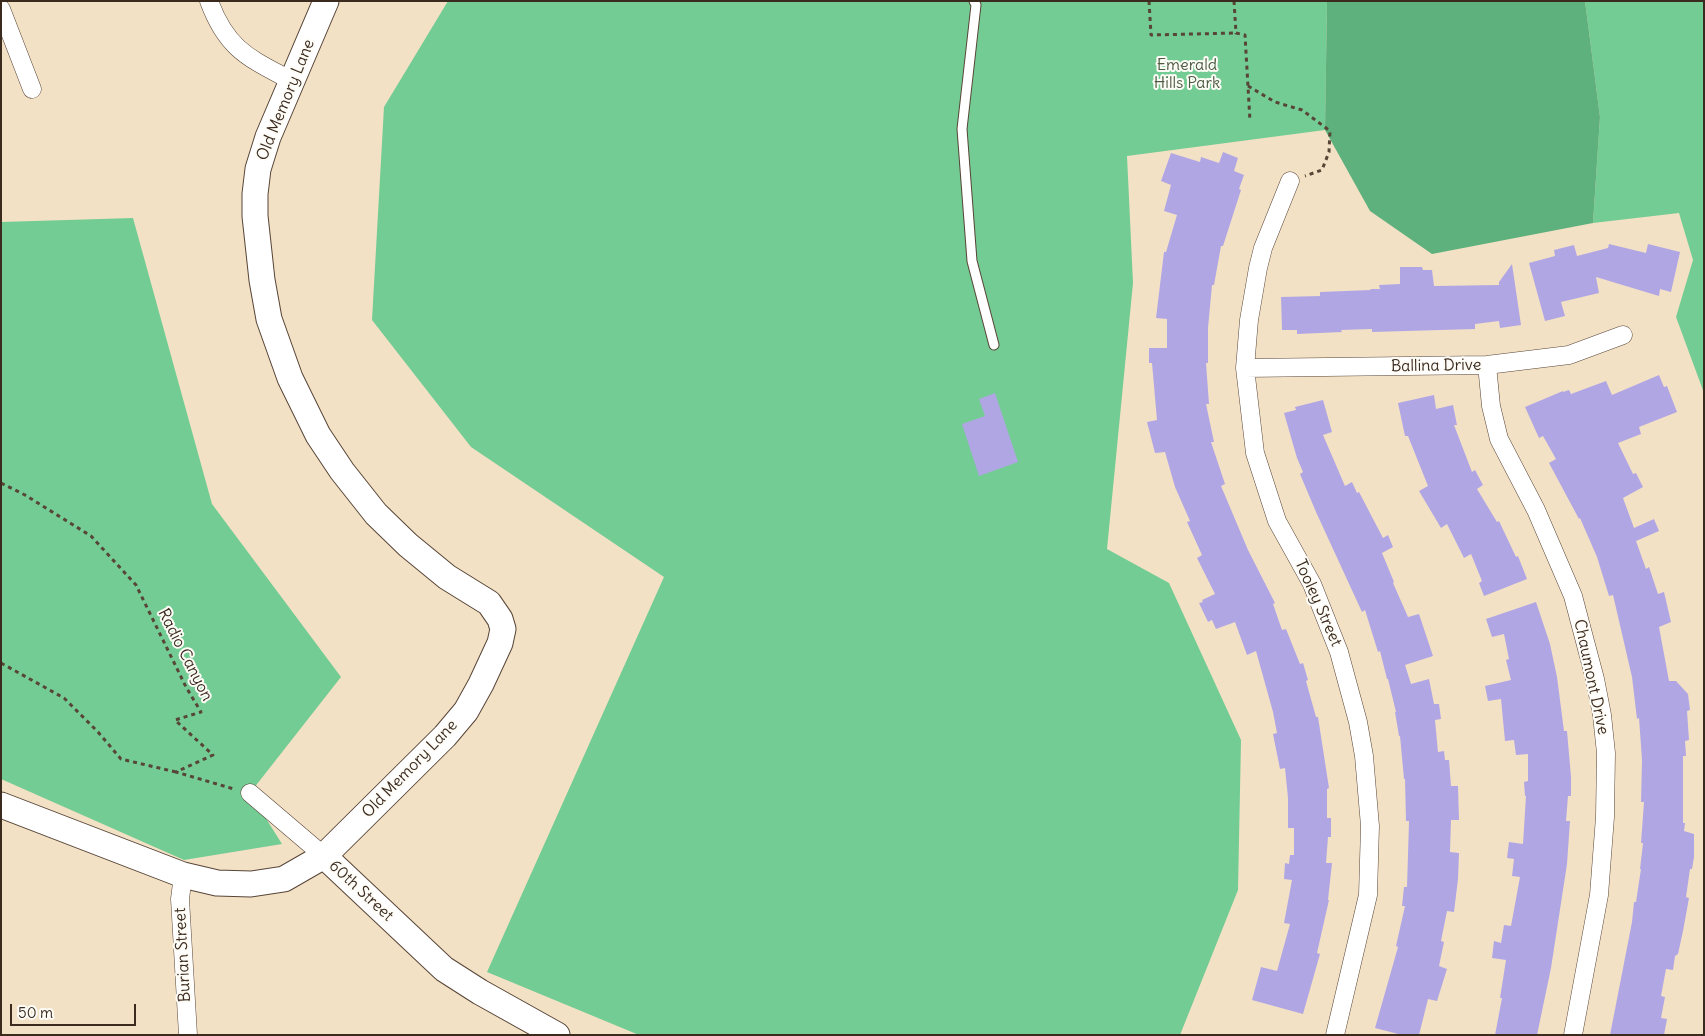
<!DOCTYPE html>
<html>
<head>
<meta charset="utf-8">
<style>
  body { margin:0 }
  #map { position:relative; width:1705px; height:1036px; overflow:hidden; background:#f3e1c6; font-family:Delius,sans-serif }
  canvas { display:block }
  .frame { position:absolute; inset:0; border:2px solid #3b2a1e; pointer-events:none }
  .scale { position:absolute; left:10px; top:1004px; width:126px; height:22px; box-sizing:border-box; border:2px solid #3b2a1e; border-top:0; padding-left:6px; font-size:15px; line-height:18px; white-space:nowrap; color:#3b2a1e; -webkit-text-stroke:4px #fdfcf7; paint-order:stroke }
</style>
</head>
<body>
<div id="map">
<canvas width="1705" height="1036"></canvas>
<div class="frame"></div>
<div class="scale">50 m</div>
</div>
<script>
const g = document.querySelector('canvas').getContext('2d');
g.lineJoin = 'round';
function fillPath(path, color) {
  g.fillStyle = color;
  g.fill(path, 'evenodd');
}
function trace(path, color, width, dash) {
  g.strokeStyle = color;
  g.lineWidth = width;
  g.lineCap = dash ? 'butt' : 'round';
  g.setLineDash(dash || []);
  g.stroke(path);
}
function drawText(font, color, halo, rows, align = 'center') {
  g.font = font + ' Delius,sans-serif';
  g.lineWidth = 4;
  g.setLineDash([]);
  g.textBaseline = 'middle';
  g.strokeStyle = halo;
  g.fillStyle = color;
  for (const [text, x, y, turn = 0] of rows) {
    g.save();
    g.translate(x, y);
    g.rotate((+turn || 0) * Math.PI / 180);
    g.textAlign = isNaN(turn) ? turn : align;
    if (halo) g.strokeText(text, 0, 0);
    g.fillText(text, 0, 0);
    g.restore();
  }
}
const green = new Path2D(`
  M 448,1 L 1327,1 L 1325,130 L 1127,156 L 1133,283 L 1107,549 L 1169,583 L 1241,740 L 1238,890 L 1180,1035 L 639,1035 L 487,972 L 664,577 L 471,447 L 372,320 L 384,107 Z
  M 1585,1 L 1704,1 L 1704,393 L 1676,317 L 1693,260 L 1679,213 L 1593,223 L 1600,117 Z
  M 133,218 L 212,504 L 341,677 L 250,793 L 282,844 L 184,860 L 1,779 L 1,222 Z`);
const forest = new Path2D(`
  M 1327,1 L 1585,1 L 1600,117 L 1593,223 L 1432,254 L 1370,211 L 1325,130 Z`);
const building = new Path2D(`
  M 1223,152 L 1238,158 L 1234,171 L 1244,175 L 1239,189 L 1241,190 L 1223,246 L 1221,246 L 1214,285 L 1212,285 L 1208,328 L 1208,363 L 1206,363 L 1209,404 L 1206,404 L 1214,442 L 1211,442 L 1225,484 L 1221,486 L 1248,550 L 1275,603 L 1273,604 L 1282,630 L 1286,629 L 1300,664 L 1303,663 L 1308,680 L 1306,681 L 1316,717 L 1318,717 L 1329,788 L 1327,789 L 1327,818 L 1331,818 L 1331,837 L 1328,837 L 1326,863 L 1332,863 L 1328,900 L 1329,900 L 1317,953 L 1320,954 L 1303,1014 L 1252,1000 L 1261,967 L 1277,971 L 1290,924 L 1284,923 L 1292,880 L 1284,879 L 1285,863 L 1289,864 L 1290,855 L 1294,855 L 1294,828 L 1288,828 L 1288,798 L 1285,768 L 1280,769 L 1273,734 L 1277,733 L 1273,712 L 1256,651 L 1247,655 L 1235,622 L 1216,629 L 1212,620 L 1208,622 L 1199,603 L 1203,602 L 1202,600 L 1215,594 L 1197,558 L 1202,555 L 1187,522 L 1190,521 L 1175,487 L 1165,452 L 1155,453 L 1147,422 L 1157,420 L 1152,363 L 1149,363 L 1149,348 L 1167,348 L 1167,319 L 1156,318 L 1164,252 L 1166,252 L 1177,215 L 1164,211 L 1171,185 L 1161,181 L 1171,153 L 1200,162 L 1201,157 L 1219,163 Z
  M 1609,244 L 1646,253 L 1648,244 L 1680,252 L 1671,292 L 1660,289 L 1659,296 L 1596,277 L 1599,293 L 1561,302 L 1565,316 L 1545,321 L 1529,263 L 1555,256 L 1554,250 L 1574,245 L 1577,256 L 1608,248 Z
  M 1512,264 L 1521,325 L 1500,328 L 1499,321 L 1475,324 L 1475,329 L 1372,332 L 1372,329 L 1341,330 L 1342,332 L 1297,334 L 1297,330 L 1282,330 L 1281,297 L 1320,296 L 1320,292 L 1371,290 L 1370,289 L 1380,289 L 1379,285 L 1400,284 L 1400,267 L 1422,267 L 1423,270 L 1432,270 L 1434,286 L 1499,285 L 1499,282 Z
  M 1659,375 L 1664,387 L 1667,386 L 1677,412 L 1639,427 L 1641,434 L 1618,443 L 1633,474 L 1636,473 L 1643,487 L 1623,498 L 1634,528 L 1654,519 L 1659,531 L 1636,541 L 1646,569 L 1649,567 L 1658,594 L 1664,592 L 1671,622 L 1659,627 L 1669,681 L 1676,681 L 1688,694 L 1690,710 L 1687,711 L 1689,740 L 1685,741 L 1686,756 L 1683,756 L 1683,823 L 1685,823 L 1684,831 L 1694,834 L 1694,857 L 1692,869 L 1690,869 L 1686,897 L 1689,898 L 1683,931 L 1678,954 L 1675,956 L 1673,970 L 1666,969 L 1661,996 L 1665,997 L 1661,1018 L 1667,1019 L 1664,1035 L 1610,1035 L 1632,922 L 1634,902 L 1636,902 L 1641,869 L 1640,869 L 1643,843 L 1641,843 L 1644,802 L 1641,802 L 1642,760 L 1639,718 L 1637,719 L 1632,677 L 1613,595 L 1609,596 L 1597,557 L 1580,518 L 1579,519 L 1549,463 L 1556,459 L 1543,436 L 1539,438 L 1525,407 L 1563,391 L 1563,392 L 1569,390 L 1571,394 L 1606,381 L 1612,395 Z
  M 995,393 L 1018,462 L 979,476 L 962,424 L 985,416 L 979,399 Z
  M 1434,395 L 1436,409 L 1453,405 L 1457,425 L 1454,425 L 1472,472 L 1475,470 L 1483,485 L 1477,489 L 1497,522 L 1499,521 L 1516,557 L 1518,556 L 1527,579 L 1484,596 L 1479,583 L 1482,581 L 1471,554 L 1464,558 L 1447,524 L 1441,528 L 1419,491 L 1428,486 L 1408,436 L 1405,436 L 1398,403 Z
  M 1323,400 L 1332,432 L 1323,435 L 1345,486 L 1352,482 L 1357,493 L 1359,492 L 1383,538 L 1388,535 L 1393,547 L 1382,553 L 1394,582 L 1393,583 L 1408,617 L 1419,614 L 1433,656 L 1405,665 L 1411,684 L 1429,679 L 1434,704 L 1439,704 L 1441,719 L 1435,720 L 1438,752 L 1444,751 L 1445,760 L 1449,760 L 1451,786 L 1458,786 L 1459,820 L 1451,820 L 1450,852 L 1459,853 L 1458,879 L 1454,912 L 1447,911 L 1441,941 L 1444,942 L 1439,966 L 1447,969 L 1437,1001 L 1428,999 L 1419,1035 L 1402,1035 L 1375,1028 L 1398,947 L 1396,946 L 1405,906 L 1402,906 L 1404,887 L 1407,887 L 1409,821 L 1406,821 L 1405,779 L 1404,779 L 1400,736 L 1399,736 L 1395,712 L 1396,712 L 1388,679 L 1387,679 L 1380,651 L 1378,652 L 1365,610 L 1362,612 L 1316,512 L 1300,474 L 1303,472 L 1297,458 L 1284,413 L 1296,410 L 1295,407 Z
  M 1536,602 L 1550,644 L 1557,677 L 1564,731 L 1567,731 L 1571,777 L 1571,796 L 1568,796 L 1566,821 L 1570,821 L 1567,864 L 1551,968 L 1537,1035 L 1495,1035 L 1502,998 L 1500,998 L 1506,960 L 1492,958 L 1494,941 L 1501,943 L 1504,925 L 1511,926 L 1520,877 L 1512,876 L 1514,859 L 1507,858 L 1509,842 L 1523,844 L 1526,796 L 1525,796 L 1524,782 L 1528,781 L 1528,754 L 1516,755 L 1514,740 L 1505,741 L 1501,699 L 1488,701 L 1485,686 L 1511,680 L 1506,660 L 1509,659 L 1504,634 L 1492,637 L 1486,619 Z`);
const path = new Path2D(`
  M 1149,1 L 1151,35 L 1236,33
  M 1234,1 L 1236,33 L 1245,35 L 1250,121
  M 1248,86 L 1275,102 L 1302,110 L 1330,131 L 1329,152 L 1322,170 L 1305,176
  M 1,483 L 25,495 L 91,536 L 136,585 L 186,687 L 201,712 L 175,720 L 213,755 L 176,772 L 234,789
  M 1,663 L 64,698 L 98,732 L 121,759 L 176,772`);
const lane = new Path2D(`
  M 974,1 L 976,5 L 962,129 L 972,261 L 994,345`);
const street = new Path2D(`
  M 209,1 C 227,50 249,58 292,81
  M 1,9 L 32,89
  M 1290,181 L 1263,248 L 1258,268 L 1249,320 L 1245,368 L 1255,453 L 1277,521 L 1312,584 L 1339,652 L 1358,722 L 1364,756 L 1370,826 L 1368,895 L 1335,1035
  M 1487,365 L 1491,406 L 1499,439 L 1536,510 L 1573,596 L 1595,679 L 1602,715 L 1606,753 L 1605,817 L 1599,895 L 1573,1035
  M 1245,368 L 1487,365 L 1569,355 L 1623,335
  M 250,793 L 324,856
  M 183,875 L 180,899 L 188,1035`);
const secondary = new Path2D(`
  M 1,805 L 183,875 L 217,883 L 251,884 L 284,879 L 324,856 L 445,736 L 466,711 L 481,684 L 500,643 L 503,629 L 500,619 L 489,603 L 447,577 L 408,545 L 376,514 L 342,471 L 318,435 L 290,378 L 269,319 L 262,280 L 255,216 L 255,194 L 258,169 L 268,137 L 326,1
  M 324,856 L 444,969 L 480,992 L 557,1035`);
const parkNames = [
  ["Emerald",1187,65],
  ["Hills Park",1187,83]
];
const streetNames = [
  ["Old Memory Lane",286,100,-68],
  ["Ballina Drive",1436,366,-1],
  ["Tooley Street",1318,603,66],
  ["Radio Canyon",185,655,63],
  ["Chaumont Drive",1591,677,78],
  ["Old Memory Lane",410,769,-46],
  ["60th Street",361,891,43],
  ["Burian Street",183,955,-93]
];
fillPath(green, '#73cc93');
fillPath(forest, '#5eb07d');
fillPath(building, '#b1a6e4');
trace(lane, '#574537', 11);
trace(street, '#574537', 19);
trace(secondary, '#574537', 27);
trace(path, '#574537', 3, [4, 4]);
trace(lane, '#fff', 9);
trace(street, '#fff', 18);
trace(secondary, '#fff', 25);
drawText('16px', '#4c5b41', '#fdfcf7', parkNames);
drawText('16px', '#3b2a1e', '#fdfcf7', streetNames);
</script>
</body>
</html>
